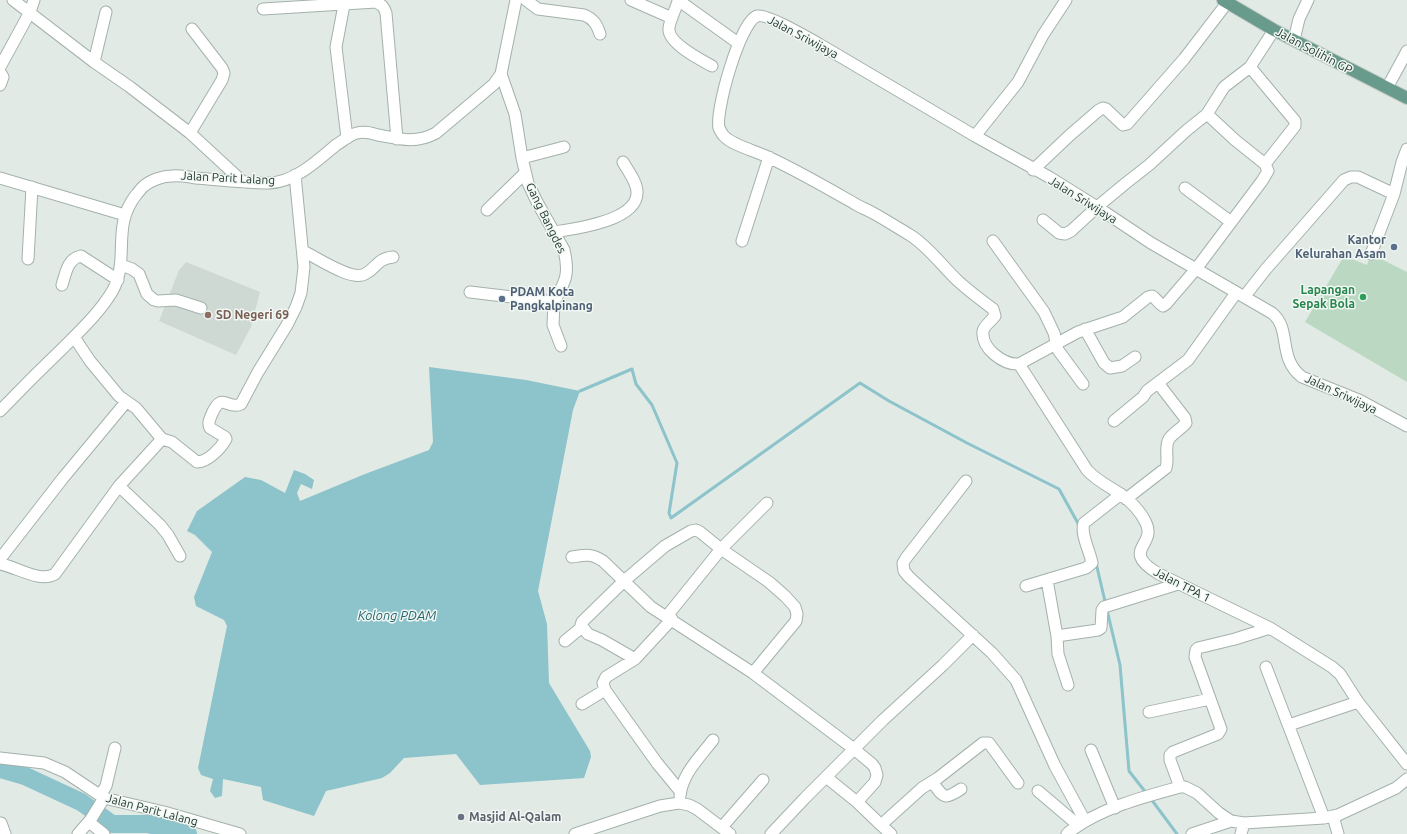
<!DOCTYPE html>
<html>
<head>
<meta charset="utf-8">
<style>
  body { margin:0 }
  canvas { display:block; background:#e1eae5 }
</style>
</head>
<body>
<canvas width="1407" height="834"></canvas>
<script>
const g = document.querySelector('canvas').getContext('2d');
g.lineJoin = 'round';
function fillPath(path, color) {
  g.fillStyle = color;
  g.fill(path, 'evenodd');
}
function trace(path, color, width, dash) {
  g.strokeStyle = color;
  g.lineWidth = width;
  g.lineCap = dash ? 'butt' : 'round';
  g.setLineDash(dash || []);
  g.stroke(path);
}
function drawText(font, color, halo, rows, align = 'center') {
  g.font = font + ' Ubuntu,sans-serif';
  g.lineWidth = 3;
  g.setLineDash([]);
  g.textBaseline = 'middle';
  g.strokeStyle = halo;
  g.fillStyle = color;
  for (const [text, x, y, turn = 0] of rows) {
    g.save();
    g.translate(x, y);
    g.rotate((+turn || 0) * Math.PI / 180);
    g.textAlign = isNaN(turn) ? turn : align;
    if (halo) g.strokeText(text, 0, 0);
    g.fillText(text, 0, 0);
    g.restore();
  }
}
const built = new Path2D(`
  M 186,262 L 260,292 L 251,327 L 236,355 L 159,321 L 179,270 Z`);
const green = new Path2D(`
  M 1371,254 L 1407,272 L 1407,382 L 1305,322 L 1344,256 L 1367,265 Z`);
const water = new Path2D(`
  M 429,367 L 526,380 L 580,391 L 573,410 L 538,591 L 547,624 L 549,683 L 590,751 L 591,757 L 584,778 L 480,785 L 456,754 L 404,758 L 390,773 L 382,778 L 326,791 L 314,816 L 263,800 L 261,787 L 223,779 L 222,796 L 215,798 L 210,791 L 213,779 L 201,775 L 198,768 L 227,626 L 224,620 L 196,606 L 194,597 L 212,552 L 195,535 L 187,531 L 197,511 L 245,477 L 261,480 L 285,493 L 294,470 L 305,474 L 314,480 L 312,489 L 301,484 L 297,493 L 300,501 L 365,474 L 429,450 L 433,442 Z`);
const stream = new Path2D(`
  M 580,391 L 632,369 L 636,384 L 652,405 L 677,463 L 669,513 L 671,518 L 860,383 L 889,401 L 967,443 L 1059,489 L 1080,527
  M 1096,563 L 1120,665 L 1129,771 L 1147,794
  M 1151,799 L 1177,834`);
const river = new Path2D(`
  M 0,769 L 25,776 L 81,802 L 112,824 L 148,824 L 188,834`);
const minor = new Path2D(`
  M 13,0 L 94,62 L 130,87 L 190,133 L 243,182
  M 526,0 L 538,9 L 584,15 C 594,19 597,25 600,34
  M 631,0 L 672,18
  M 678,0 L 738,43
  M 678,1 C 676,9 670,19 669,28 C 667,43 701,60 712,66
  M 344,5 L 336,47 L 347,138
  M 263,9 L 376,2 C 382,5 384,7 386,13 L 397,139
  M 1294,40 L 1299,19 L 1308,0
  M 94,62 L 106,12
  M 0,67 L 30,12 L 34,0
  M 1250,67 L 1295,121 L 1295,126 L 1265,164
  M 0,72 L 3,77 L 0,85
  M 1387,88 L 1407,51
  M 1207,114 L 1235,140 L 1265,164 L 1268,171 L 1262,181 L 1196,269 L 1166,304 L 1163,306 C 1158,303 1156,298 1152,296 L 1148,297 L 1123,317 L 1078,332 L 1019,364 C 1004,365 981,349 983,331 C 984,326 991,321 995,316 L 993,309 C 981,300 969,291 958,281 C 942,266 929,247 910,235 C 898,228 886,220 873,213 C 868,210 862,208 857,205 C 829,189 800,172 770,158 C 757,151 733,146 724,136 C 722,134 720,130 719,128 C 715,111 740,22 757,16 C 766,13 810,39 819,44 L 975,136 L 1049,177 L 1097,207 L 1151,243 L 1272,313 C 1292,329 1277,358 1302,377 L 1359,400 L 1407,426
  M 190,133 L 222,80 L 224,73 L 222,68 L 192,29
  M 975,136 L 1018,82 L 1043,35 L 1066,0
  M 522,158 L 564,147
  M 1033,170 L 1070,135 L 1099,110 L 1103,108 L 1106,109 L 1123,125 L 1127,124 L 1184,59 L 1227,3
  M 0,178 L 125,215
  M 1185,188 L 1231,222
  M 487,210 L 525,173
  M 1043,220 L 1059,233 L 1065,234 L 1071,231 L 1097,207 L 1126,183 L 1149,165 L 1187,130 L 1207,114 L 1224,87 L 1250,67 L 1274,30
  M 554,232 C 574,229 638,221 637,192 C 637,182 628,171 623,162
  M 742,241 L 769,157
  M 993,241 L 1044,312 L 1054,333 L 1058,350 L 1083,384
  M 303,251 C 316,257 352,282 365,274 C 377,268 376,259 393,257
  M 1371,254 L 1394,194 L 1402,162 L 1407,149
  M 28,259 L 32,187
  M 121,265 L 132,269 L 139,274 L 147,294 L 154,300 L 158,301 L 176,300 L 201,308
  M 62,285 C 66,273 67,259 81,256 L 118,280
  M 470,292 L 554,302 C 565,282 570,275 564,250 L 537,202 L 528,183 L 522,158 L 515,114 L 501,74
  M 1244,297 L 1266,269 L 1344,180 L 1351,177 L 1358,177 L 1394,194
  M 554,302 L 553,325 L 561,346
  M 1085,329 L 1104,363 L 1110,368 L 1122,366 L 1135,357
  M 1019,364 L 1087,470 C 1096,480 1108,486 1119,493 C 1130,500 1141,512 1146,523 C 1157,546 1119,550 1159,574 L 1270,628 L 1332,667 L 1340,674 L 1358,702 L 1407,764
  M 0,411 C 21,389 42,368 64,347 C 81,330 101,311 113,290 C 130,258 111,227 136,195 C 139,192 141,188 144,186 C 151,180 163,176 172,176 C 180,175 189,177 196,178 C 220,180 245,183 269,183 C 295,182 317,161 336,145 C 343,141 349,135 357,133 C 364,131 371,133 378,135 C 399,139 416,144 436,133 L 487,90 L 494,84 L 501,74 L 516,0
  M 1114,421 L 1143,397 L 1147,391 L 1188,360 L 1236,293
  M 162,439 L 172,442 L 197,462 C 208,462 221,448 226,439 L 225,437 L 210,428 C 208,423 209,421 211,416 C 222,389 227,411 241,404 L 258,372 L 287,325 L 296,307 L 301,293 L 304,267 L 295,175
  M 966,481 L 906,558 L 903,563 L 904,571 L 909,577 L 992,653 L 1016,680 L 1055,766 L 1085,821
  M 119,486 L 160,525 L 168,535 L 180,556
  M 1126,499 L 1166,468 C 1169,459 1164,447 1169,439 C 1173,433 1181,429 1186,423 L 1185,418 L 1158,383
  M 572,557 C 585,555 591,553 603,561 L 651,607 L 753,673 L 854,749 L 872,764 L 875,768 L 877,775 L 875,782 L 857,802
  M 0,559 L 63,478 L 126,402
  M 0,564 C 17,567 40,583 55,574 L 119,486 L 162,439 L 136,408 L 119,396 L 90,361 L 74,337
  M 1047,580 L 1057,636 L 1098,630 L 1101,628 L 1102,610 L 1104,607 L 1178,584
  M 1026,586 L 1086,568 L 1092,563 C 1090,551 1080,534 1084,523 L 1121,494
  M 667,616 L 721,549 L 767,503
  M 672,619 L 635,659 L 606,677 L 603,683 L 605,690 L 657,763 L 680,791
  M 1057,636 L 1058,654 L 1068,685
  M 565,641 L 582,627
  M 635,659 L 602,640 L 588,634 L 581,625 L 582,622 L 624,581 L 665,546 L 691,531 L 696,530 L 700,532 L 721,549 L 769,582 L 785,596 L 795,607 L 797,614 L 796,621 L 753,673
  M 1266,667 L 1324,818
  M 582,704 L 605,690
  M 1149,712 L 1210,699
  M 1289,725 L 1358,702
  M 1091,750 L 1115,808
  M 0,758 L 44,763 L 65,772 L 104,798 L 164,812 L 240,834
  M 826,777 L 857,802 L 881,825
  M 932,782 C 944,797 943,801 961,789
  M 1180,787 L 1170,760 L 1170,755 L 1173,752 L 1218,734 L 1221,729 L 1195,657 L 1196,650 L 1198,648 L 1235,639 L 1270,628
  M 1038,791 L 1078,825
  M 98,794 L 103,791 L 106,786 L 115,748
  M 680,796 C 682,774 700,757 713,740
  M 1333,816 L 1338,834
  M 89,822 L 104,834
  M 1,823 L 5,834
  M 722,827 L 763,780
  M 78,834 L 91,819 L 104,798
  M 575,834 L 660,806 L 679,803 L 689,805 L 697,809 L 730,834
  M 771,834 L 805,798 L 883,720 L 943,665 L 973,635
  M 891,834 L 881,825 L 922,788 L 938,778 L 983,743 L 989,743 L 1018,783
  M 1067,834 L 1069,832 C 1101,808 1143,797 1180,787 L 1185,787 L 1197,793 L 1219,813 L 1231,821 L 1244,823 L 1324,818 L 1338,815 L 1396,788 L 1407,779
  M 1192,834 L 1231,821
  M 1241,834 L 1244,823`);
const major = new Path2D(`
  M 1223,0 L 1274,30 L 1407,98`);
const markers = [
  [1394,247,4,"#5c6f8a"],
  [1363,297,4,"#2e9e5b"],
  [502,299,4,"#5c6f8a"],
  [208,315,4,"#8d6e63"],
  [461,817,4,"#6b7280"]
];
const streetNames = [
  ["Jalan Sriwijaya",803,37,28],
  ["Jalan Solihin GP",1314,51,28],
  ["Jalan Parit Lalang",228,178,3],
  ["Jalan Sriwijaya",1083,200,32],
  ["Gang Bangdes",546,218,64],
  ["Jalan Sriwijaya",1341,394,25],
  ["Jalan TPA 1",1182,585,27],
  ["Jalan Parit Lalang",152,810,15]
];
const serviceNames = [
  ["Kantor",1386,240],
  ["Kelurahan Asam",1386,254],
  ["PDAM Kota",510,292,"left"],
  ["Pangkalpinang",510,306,"left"]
];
const leisureNames = [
  ["Lapangan",1355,290],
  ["Sepak Bola",1355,304]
];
const educationNames = [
  ["SD Negeri 69",216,315]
];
const worshipNames = [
  ["Masjid Al-Qalam",469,817]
];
const waterNames = [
  ["Kolong PDAM",397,616]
];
fillPath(built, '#cfd9d4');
fillPath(green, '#bbd9c2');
fillPath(water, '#8dc3ca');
trace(stream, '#8dc3ca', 3);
trace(river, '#8dc3ca', 18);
trace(minor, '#a4b1ac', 13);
trace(major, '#c1c8c6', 14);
trace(minor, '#fff', 11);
trace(major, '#699b8c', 12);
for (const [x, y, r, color] of markers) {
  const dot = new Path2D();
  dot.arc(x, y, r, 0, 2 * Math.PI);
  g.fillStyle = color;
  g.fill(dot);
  trace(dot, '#f1f7f3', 1.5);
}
drawText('12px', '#233932', '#f1f7f3', streetNames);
drawText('bold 12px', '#4e5e75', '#f1f7f3', serviceNames, 'right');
drawText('bold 12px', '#27864d', '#f1f7f3', leisureNames, 'right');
drawText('bold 12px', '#785e54', '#f1f7f3', educationNames, 'left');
drawText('bold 12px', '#5b616d', '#f1f7f3', worshipNames, 'left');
drawText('italic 13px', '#23656f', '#f1f7f3', waterNames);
</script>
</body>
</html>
